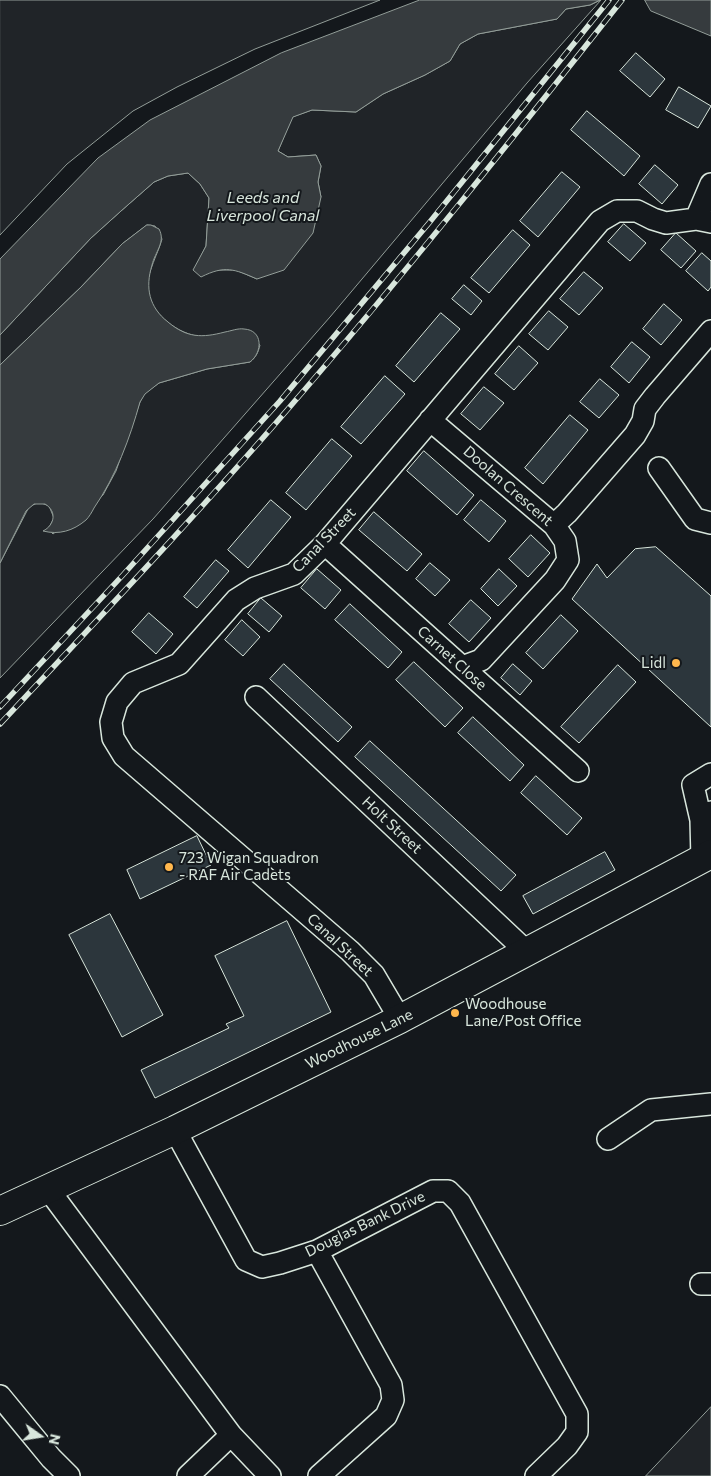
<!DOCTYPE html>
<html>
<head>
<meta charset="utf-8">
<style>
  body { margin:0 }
  #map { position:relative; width:711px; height:1476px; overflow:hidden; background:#14181c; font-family:Commissioner,sans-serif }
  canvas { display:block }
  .north { position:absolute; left:15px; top:1411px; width:50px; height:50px; -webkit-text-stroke:4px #14181c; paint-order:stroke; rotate:103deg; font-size:14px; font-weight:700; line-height:20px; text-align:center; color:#d8e6dc }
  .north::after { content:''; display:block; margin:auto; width:18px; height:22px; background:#d8e6dc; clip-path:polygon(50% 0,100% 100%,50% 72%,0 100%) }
</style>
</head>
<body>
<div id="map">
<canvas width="711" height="1476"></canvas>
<div class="north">N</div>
</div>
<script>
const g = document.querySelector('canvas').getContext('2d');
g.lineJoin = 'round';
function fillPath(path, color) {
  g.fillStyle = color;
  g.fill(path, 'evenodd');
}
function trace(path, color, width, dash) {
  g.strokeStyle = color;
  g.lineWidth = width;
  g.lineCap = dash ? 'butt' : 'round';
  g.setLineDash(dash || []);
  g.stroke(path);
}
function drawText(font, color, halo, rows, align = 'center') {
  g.font = font + ' Commissioner,sans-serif';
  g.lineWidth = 4;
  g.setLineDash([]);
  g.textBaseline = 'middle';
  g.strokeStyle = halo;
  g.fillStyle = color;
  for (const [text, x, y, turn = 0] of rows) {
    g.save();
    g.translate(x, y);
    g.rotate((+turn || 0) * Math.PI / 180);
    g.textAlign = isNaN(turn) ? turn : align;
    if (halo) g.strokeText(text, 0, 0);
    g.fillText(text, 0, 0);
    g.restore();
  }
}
const green = new Path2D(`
  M 0,0 L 380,0 L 255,49 L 177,87 L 133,111 L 67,164 L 0,235 Z
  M 601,0 L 527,83 L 330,317 L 153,519 L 0,678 L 0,563 L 29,507 L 39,502 L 49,506 L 54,518 L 48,529 L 53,534 L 103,495 L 116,471 L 140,402 L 144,394 L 159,383 L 207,369 L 250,362 C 256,357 258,353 260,345 L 236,330 C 227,332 216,337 207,337 C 184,338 153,317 148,294 C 144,278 158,254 162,239 L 155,226 L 147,225 L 122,244 L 81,287 L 0,365 L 0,335 L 91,238 L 121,211 L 154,182 L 168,176 L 188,173 L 200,184 L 209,198 L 206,246 L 194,270 L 236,270 L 257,279 L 321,197 L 318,182 L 321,166 L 316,155 L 288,157 L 278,151 L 292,117 L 312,110 L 356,112 L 383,94 L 425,75 L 450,61 L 460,44 L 478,34 L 557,19 L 566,9 L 590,5 Z
  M 711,1407 L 711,1476 L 646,1476 Z`);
const water = new Path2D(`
  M 420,0 L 600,0 L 590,5 L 566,9 L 557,19 L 478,34 L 460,44 L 450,61 L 425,75 L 383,94 L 356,112 L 312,110 L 293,117 L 278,151 L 288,157 L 316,155 L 321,166 L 318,182 L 321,197 L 313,233 L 284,270 L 257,279 C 234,269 225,265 201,277 L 193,270 L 206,246 L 209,198 L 200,184 L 188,173 L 168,176 L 154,182 L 121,211 L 91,238 L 0,335 L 0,259 L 98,158 L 150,120 L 281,53 Z
  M 645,0 L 711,0 L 711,36 L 651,11 Z
  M 147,225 L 151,225 L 159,229 C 166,242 155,252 152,265 C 145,288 149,307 168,322 C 187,338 202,338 225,332 C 231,331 238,328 244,329 C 263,330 263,352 250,362 L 207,369 L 159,383 L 145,394 L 140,402 C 130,438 116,476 94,508 C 92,512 89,517 86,520 C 73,531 59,535 43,531 C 55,525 57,511 45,504 L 34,504 L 26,511 L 0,563 L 0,365 L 81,287 L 122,244 Z`);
const building = new Path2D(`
  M 636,53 L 665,79 L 650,97 L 620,71 Z
  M 679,87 L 711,106 L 698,128 L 666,110 Z
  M 587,111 L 640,156 L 624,176 L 571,130 Z
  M 655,165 L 678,185 L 662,204 L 639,184 Z
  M 562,172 L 580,187 L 538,237 L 520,221 Z
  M 624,224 L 646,243 L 630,261 L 608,242 Z
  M 513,230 L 530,245 L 489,293 L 471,278 Z
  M 676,233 L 696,251 L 681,268 L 661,250 Z
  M 702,253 L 711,261 L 711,287 L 708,291 L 686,271 Z
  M 584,272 L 603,288 L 579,315 L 560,299 Z
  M 464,285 L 482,301 L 471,315 L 452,299 Z
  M 664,304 L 682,320 L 661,345 L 643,329 Z
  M 549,311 L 568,327 L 548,350 L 529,334 Z
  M 441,313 L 460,329 L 414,382 L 396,366 Z
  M 632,342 L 650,357 L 629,383 L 611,367 Z
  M 519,346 L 538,363 L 514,390 L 495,374 Z
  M 385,376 L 405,394 L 361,444 L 341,427 Z
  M 600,379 L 619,395 L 599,418 L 580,402 Z
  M 484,387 L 504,403 L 480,430 L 461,414 Z
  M 570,415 L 588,430 L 543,484 L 525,468 Z
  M 332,439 L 352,456 L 306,510 L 286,493 Z
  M 424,451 L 474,495 L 457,515 L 407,471 Z
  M 271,500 L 291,517 L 248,568 L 228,550 Z
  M 481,500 L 506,521 L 489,542 L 464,520 Z
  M 374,512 L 422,554 L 407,571 L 359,530 Z
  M 531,535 L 550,553 L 528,577 L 509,559 Z
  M 656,547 L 711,596 L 711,727 L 572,599 L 597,564 L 607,578 L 635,549 Z
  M 216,560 L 229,571 L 197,608 L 184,597 Z
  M 430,563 L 450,580 L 435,596 L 416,579 Z
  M 317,569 L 341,590 L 325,609 L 301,588 Z
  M 499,569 L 517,586 L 498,606 L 481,589 Z
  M 261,598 L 282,616 L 269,632 L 248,614 Z
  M 471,600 L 491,618 L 469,642 L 449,624 Z
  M 350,604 L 402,652 L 388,668 L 335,620 Z
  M 149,613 L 173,634 L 156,654 L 132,632 Z
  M 561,615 L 578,631 L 543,669 L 526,653 Z
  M 242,620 L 260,637 L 243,656 L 225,640 Z
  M 414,662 L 463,708 L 445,727 L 396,680 Z
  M 284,664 L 352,727 L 338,742 L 270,679 Z
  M 513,664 L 532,681 L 520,695 L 501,678 Z
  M 618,665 L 636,682 L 579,743 L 561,727 Z
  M 473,717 L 524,765 L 510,781 L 458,733 Z
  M 370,741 L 516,875 L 501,891 L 355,757 Z
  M 536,776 L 582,818 L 567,835 L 521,793 Z
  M 197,836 L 211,865 L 140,899 L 127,870 Z
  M 605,852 L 615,870 L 533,914 L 523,896 Z
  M 110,914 L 163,1015 L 122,1037 L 69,935 Z
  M 287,921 L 331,1012 L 155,1098 L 141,1070 L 229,1028 L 226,1024 L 244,1016 L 215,956 Z`);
const minor = new Path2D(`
  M 696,219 L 711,184
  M 430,420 L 554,525 L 565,541 L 568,560 L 555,580 L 481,660 L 462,667
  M 659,468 L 695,519 L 711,523
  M 554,525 L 567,513 L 635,435 L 643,421 L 645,409 L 655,396 L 711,331
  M 325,544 L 578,771
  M 256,697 L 528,953
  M 701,820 L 693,785 L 711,774
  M 702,859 L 701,820 L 711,812
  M 400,1019 L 374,975 L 350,951 L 124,756 L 113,738 L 111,722 L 117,702 L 133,683 L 179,664 L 236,600 L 255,588 L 294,574 L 325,544 L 600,221 L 617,211 L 637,211 L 653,219 L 666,223 L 696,219 L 711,222
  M 175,1130 L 246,1260 L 262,1267 L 280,1263 L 317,1251 L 433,1191 L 448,1191 L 460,1203 L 577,1414 L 577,1432 L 567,1446 L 536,1476
  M 608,1139 L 651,1110 L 711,1104
  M 48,1189 L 231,1435 L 270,1476
  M 317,1251 L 391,1385 L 393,1400 L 386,1416 L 319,1476
  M 701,1284 L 711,1284
  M 0,1396 L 51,1458 L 69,1476
  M 188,1476 L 231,1435`);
const major = new Path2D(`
  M 0,1211 L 175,1130 L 400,1019 L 711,854`);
const rail = new Path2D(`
  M 0,707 L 122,576 L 280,401 L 429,223 L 609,0
  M 0,724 C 97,620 195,517 288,409 C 403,276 513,138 622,0`);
const markers = [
  [676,663,5,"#ffb74d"],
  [169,867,5,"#ffb74d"],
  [455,1013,5,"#ffb74d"]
];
const streetNames = [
  ["Doolan Crescent",508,486,41],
  ["Canal Street",324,540,-46],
  ["Carnet Close",452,658,42],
  ["Holt Street",392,825,43],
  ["Canal Street",340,945,43],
  ["Woodhouse Lane",359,1039,-26],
  ["Douglas Bank Drive",365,1224,-26]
];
const poiNames = [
  ["Lidl",666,663,"right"],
  ["723 Wigan Squadron",179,858],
  ["- RAF Air Cadets",179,875],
  ["Woodhouse",465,1004],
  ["Lane/Post Office",465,1021]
];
const waterNames = [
  ["Leeds and",263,198],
  ["Liverpool Canal",263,216]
];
fillPath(green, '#202428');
trace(green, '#939e99', 1);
fillPath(water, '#363b3e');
trace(water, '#939e99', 1);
fillPath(building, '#2c363c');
trace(building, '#d8e6dc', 1);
trace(minor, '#d8e6dc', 24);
trace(major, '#d8e6dc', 30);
trace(minor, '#14181c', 21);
trace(major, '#14181c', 28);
trace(rail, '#d8e6dc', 5.5);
trace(rail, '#14181c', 4, [11]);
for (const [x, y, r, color] of markers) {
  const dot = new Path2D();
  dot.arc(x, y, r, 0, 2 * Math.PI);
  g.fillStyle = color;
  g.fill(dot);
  trace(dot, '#14181c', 2);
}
drawText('15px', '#d8e6dc', '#14181c', streetNames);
drawText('15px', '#d8e6dc', '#14181c', poiNames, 'left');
drawText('italic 16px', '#d8e6dc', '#14181c', waterNames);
</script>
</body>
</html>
